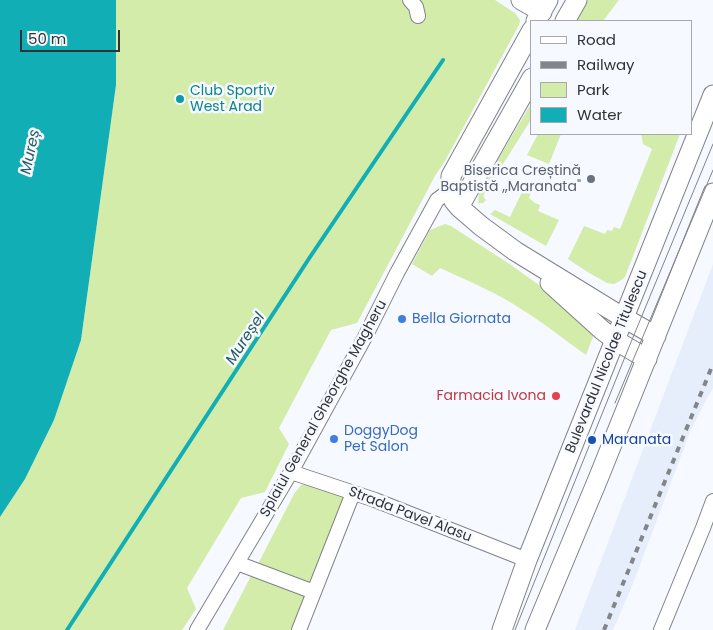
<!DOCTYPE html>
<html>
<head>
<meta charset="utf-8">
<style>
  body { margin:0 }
  #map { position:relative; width:713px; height:630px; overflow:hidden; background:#f6f9ff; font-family:Poppins,sans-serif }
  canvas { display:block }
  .legend { position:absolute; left:530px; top:20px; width:162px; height:115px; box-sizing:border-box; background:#f6f9ff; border:1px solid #a7a9ae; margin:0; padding:6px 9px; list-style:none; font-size:15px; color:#303234 }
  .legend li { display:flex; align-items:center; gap:10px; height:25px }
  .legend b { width:25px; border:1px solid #a7a9ae }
  .scale { position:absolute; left:20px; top:30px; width:100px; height:22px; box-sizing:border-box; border:2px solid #303234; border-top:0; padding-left:6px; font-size:15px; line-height:18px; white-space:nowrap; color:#303234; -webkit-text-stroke:4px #f6f9ff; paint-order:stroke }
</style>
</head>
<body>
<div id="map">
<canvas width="713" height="630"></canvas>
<ul class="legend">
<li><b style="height:6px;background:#fff"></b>Road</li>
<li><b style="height:6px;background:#838589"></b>Railway</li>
<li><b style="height:14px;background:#d3eca9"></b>Park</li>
<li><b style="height:14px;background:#11aeb5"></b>Water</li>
</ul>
<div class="scale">50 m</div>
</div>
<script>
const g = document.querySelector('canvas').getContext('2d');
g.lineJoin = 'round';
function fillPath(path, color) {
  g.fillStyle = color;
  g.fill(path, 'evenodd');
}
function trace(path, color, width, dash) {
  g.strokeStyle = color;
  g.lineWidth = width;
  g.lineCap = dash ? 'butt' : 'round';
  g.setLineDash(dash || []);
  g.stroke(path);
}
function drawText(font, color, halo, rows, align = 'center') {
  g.font = font + ' Poppins,sans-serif';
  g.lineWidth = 5;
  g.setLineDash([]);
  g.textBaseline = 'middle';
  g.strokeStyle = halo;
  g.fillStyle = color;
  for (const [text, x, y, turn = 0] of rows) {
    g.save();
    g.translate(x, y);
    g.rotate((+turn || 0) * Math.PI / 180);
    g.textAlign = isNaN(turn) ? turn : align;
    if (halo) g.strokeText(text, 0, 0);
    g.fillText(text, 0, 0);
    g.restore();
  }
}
const built = new Path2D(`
  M 713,264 L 713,388 L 706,400 L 690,432 L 632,586 L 613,630 L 575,630 Z`);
const green = new Path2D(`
  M 116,0 L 495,0 L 515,13 L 520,20 L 519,25 L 445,161 L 435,176 L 357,323 L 331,330 L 279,428 L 289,444 L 265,492 L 241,498 L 187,588 L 196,609 L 182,630 L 0,630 L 0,517 L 25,479 L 54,420 L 81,340 L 116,85 Z
  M 588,0 L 619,0 L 603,21 L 576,21 Z
  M 532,102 L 532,118 L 483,196 L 486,200 L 483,203 L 478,203 L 479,192 Z
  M 538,134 L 561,134 L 549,164 L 527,155 Z
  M 641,134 L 680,134 L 625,277 L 620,281 L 614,284 L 607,283 L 586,271 L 568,259 L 584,226 L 605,234 L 607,230 L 612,231 L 614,227 L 620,229 L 652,149 L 643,144 Z
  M 524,188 L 531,192 L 529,198 L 535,203 L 540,205 L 538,211 L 559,220 L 546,246 L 490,214 L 495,210 L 510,217 Z
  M 445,224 L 451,226 L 511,265 L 553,295 L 594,334 L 586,355 C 561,337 537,318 510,302 C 488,289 464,279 440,268 L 432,276 L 412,264 L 430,230 Z
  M 309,483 L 347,498 L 312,587 L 257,566 L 294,494 L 301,485 Z
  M 253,572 L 310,593 L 295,630 L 223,630 Z`);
const water = new Path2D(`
  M 0,0 L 116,0 L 116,85 L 81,340 L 54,420 L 25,479 L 0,517 Z`);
const stream = new Path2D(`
  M 67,630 L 310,257 L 443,60`);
const street = new Path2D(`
  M 410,0 L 416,7 L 418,16
  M 291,472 L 375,500 L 527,560
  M 237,563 L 314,592
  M 197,630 L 291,472 L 365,337 L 397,273 L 437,200 L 445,194 L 451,191
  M 299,630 L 353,493
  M 661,630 L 703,528 L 713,501`);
const secondary = new Path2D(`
  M 521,0 L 542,12
  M 536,21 L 548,0
  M 565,21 L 577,0
  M 532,30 L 451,176 L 451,191 L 454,201 L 459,207 L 481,226 L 515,251 L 624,318 L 656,336
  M 459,207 L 532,78
  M 550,283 L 602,330 L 615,340 L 647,359
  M 502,630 L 527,560 L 713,95
  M 535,630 L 598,479 L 713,193`);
const tram = new Path2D(`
  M 615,403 L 713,170
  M 515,630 L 629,347 L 713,144`);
const rail = new Path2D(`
  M 604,630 L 713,364`);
const markers = [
  [180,99,5,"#0f9aa8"],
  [591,179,5,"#6b7280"],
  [402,319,5,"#3f7fe0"],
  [556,396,5,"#e0444e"],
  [334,439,5,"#3f7fe0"],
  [592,440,5,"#1a4fb4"]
];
const cultureNames = [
  ["Club Sportiv",190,91],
  ["West Arad",190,107]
];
const worshipNames = [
  ["Biserica Creștină",581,171],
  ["Baptistă ,,Maranata\"",581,187]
];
const shopNames = [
  ["Bella Giornata",412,319],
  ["DoggyDog",344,431],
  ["Pet Salon",344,447]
];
const streetNames = [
  ["Bulevardul Nicolae Titulescu",607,362,-68],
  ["Splaiul General Gheorghe Magheru",324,409,-61],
  ["Strada Pavel Alasu",410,515,21]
];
const healthNames = [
  ["Farmacia Ivona",546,396]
];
const transitNames = [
  ["Maranata",602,440]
];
const waterNames = [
  ["Mureș",31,152,-78],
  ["Mureșel",246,339,-57]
];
fillPath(built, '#e5eefa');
fillPath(green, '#d3eca9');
fillPath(water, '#11aeb5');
trace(stream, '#11aeb5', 4);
trace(street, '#808388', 16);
trace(secondary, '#808388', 21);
trace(street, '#fff', 14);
trace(secondary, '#fff', 19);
trace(tram, '#838589', 1);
trace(rail, '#838589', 4, [6, 6]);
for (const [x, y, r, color] of markers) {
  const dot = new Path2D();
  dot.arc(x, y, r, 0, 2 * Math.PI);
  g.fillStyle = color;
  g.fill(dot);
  trace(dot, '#f6f9ff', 2);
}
drawText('14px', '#0d838f', '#f6f9ff', cultureNames, 'left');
drawText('14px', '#5b616d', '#f6f9ff', worshipNames, 'right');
drawText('14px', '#366cbe', '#f6f9ff', shopNames, 'left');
drawText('14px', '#303234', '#f6f9ff', streetNames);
drawText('14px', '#be3a42', '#f6f9ff', healthNames, 'right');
drawText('14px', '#164399', '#f6f9ff', transitNames, 'left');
drawText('italic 15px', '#255c5f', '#f6f9ff', waterNames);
</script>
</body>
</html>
